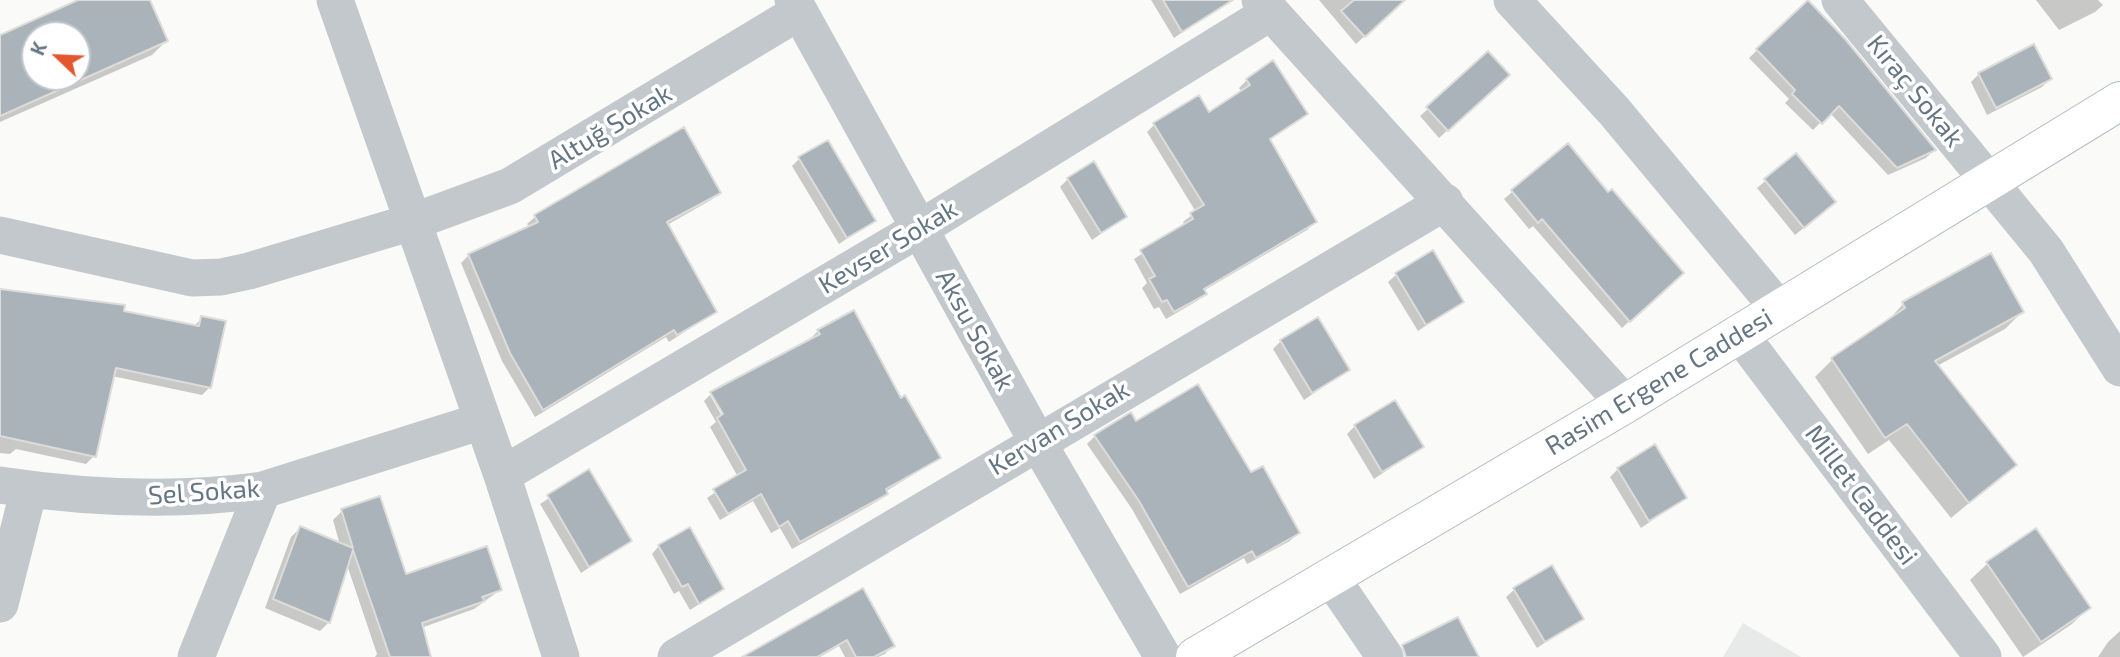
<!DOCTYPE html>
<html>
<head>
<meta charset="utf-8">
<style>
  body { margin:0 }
  #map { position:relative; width:2120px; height:657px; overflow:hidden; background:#fafaf8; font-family:"Exo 2",sans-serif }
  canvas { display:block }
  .north { position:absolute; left:21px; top:21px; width:70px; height:70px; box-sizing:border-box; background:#fff; border:2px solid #c1c8cd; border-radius:50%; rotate:293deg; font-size:19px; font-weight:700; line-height:28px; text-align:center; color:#657683 }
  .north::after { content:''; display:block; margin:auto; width:24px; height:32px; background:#e4572e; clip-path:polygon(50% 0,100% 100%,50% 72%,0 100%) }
</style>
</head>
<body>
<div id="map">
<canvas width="2120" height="657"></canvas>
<div class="north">K</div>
</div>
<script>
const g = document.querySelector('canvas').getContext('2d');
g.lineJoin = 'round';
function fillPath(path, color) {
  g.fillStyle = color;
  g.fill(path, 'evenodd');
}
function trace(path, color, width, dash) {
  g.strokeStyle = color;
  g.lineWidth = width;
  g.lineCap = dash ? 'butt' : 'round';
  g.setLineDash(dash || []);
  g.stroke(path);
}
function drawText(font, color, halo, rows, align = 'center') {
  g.font = font + ' "Exo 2",sans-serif';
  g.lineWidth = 7;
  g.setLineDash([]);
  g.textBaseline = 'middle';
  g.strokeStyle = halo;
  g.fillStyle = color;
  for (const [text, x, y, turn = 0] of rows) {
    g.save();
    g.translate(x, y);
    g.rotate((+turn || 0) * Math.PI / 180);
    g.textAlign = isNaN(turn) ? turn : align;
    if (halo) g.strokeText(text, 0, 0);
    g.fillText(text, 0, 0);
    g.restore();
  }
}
const built = new Path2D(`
  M 1743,623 L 1801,657 L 1723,657 Z`);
const shadow = new Path2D(`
  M 82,0 L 148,0 L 166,41 L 152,55 L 0,122 L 0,37 ZM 35,35 L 77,35 L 77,77 L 35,77 Z
  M 1151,0 L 1205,0 L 1212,12 L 1174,38 Z
  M 1319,0 L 1404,0 L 1356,44 Z
  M 2036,0 L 2098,0 L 2103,5 L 2095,12 L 2059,30 Z
  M 1807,2 L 1934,150 L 1926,158 L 1888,175 L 1830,113 L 1813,130 L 1785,103 L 1789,99 L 1749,58 Z
  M 1979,74 L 2050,79 L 2042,87 L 1987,115 L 1971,82 Z
  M 1247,80 L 1305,113 L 1269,140 L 1315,222 L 1307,230 L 1203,291 L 1197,301 L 1166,319 L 1159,307 L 1154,309 L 1142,288 L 1147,283 L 1134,259 L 1185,226 L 1183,222 L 1196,212 L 1147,132 L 1155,124 L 1208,114 L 1242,92 L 1239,88 Z
  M 1500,82 L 1439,138 L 1420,116 L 1428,109 Z
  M 1567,145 L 1674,280 L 1622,328 L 1533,226 L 1529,229 L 1504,199 Z
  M 1796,155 L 1826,210 L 1795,235 L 1757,188 Z
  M 799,159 L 874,220 L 839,244 L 792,166 Z
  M 1068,179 L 1125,217 L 1092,240 L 1060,187 Z
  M 719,192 L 711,200 L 667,225 L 715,312 L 669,342 L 666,337 L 535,417 L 502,361 L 461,263 L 469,255 L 530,228 L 527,224 L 535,217 Z
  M 1990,255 L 2022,312 L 2005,329 L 1937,366 L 2015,465 L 1951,518 L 1889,440 L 1868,454 L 1815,377 L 1832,360 L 1887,322 L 1903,304 Z
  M 1396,275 L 1462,301 L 1418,331 L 1388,282 Z
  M 0,291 L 123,306 L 122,312 L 193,327 L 202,318 L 210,387 L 202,395 L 112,376 L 94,456 L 86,464 L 16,449 L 10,454 L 0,453 Z
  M 818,331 L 901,400 L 939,458 L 885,492 L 878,501 L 792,549 L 780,528 L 771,533 L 753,501 L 720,520 L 707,498 L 738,477 L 710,427 L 716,422 L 704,401 L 710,395 L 726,423 Z
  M 1281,341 L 1348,370 L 1304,400 L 1273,349 Z
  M 1136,423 L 1251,474 L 1298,533 L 1290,541 L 1247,564 L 1244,558 L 1180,594 L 1132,509 L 1087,444 L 1095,436 Z
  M 1355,426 L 1421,447 L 1374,479 L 1347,434 Z
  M 1618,469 L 1685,498 L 1641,528 L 1610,477 Z
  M 589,472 L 630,541 L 581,573 L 540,504 Z
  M 342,511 L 405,576 L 500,590 L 474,609 L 421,628 L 429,657 L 375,657 L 377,654 L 347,565 L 329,622 L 320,631 L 265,608 L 291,537 L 300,528 L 340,545 L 333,520 Z
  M 2036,530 L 2089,607 L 2072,624 L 2023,657 L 1970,580 L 1987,564 Z
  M 659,546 L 722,589 L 690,610 L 679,591 L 674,594 L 652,554 Z
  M 1514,590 L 1581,618 L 1537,648 L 1506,597 Z
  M 863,591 L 892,646 L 885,654 L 878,657 L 845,657 L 839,646 L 820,657 L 758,657 Z
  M 2120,631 L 2120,657 L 2098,657 L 2108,642 Z`);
const building = new Path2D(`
  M 78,0 L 150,0 L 168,41 L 0,116 L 0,35 ZM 35,35 L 77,35 L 77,77 L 35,77 Z
  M 1163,0 L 1233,0 L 1182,32 Z
  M 1354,0 L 1405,0 L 1365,37 L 1341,11 Z
  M 1808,0 L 1846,40 L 1936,150 L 1897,168 L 1839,106 L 1822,124 L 1792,94 L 1795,90 L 1756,49 Z
  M 2034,44 L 2052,79 L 1996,108 L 1978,73 Z
  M 1488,51 L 1510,75 L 1448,131 L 1426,107 Z
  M 1273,60 L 1308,114 L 1270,139 L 1317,222 L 1204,289 L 1207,294 L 1174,312 L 1167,300 L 1162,302 L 1149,279 L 1155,276 L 1140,250 L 1193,219 L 1190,213 L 1204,205 L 1153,123 L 1199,95 L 1209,112 L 1250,85 L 1246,79 Z
  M 684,127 L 721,193 L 667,222 L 717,312 L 677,335 L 674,330 L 543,410 L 510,353 L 468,254 L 538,222 L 534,215 Z
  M 828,140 L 876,221 L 847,238 L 798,157 Z
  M 1568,143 L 1608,192 L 1612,189 L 1684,273 L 1630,322 L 1542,219 L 1538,223 L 1511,190 Z
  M 1796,153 L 1836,202 L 1804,228 L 1764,179 Z
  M 1094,161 L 1127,217 L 1101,233 L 1067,178 Z
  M 1433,250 L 1464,302 L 1426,325 L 1395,273 Z
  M 1991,253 L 2024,312 L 1935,361 L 2017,465 L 1969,503 L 1907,424 L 1885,438 L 1831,358 L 1905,308 L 1902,302 Z
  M 0,289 L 125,305 L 124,311 L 199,326 L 201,316 L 226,321 L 211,388 L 116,368 L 96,457 L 0,436 Z
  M 854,310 L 901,398 L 905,395 L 941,458 L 886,489 L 888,494 L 800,542 L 788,521 L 779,527 L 761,494 L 728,514 L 713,489 L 746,470 L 717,418 L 723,414 L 710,392 L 820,334 L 817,330 Z
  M 1318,317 L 1350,370 L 1312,393 L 1280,340 Z
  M 1198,384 L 1251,472 L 1263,466 L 1300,533 L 1256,558 L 1252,551 L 1188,587 L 1139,501 L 1094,435 L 1131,412 L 1136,421 Z
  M 1395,400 L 1424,447 L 1382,472 L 1354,425 Z
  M 1655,444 L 1687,498 L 1649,521 L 1617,468 Z
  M 589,469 L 632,541 L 589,567 L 547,495 Z
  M 380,496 L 406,574 L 487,546 L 502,590 L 482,597 L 485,601 L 422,623 L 431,657 L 390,657 L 353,550 L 330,623 L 273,599 L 300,526 L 353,548 L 341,509 Z
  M 690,527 L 724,589 L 699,604 L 688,584 L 682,587 L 658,545 Z
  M 2036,528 L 2091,608 L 2041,642 L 1986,562 Z
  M 1552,565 L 1584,619 L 1545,642 L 1513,588 Z
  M 863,588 L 895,646 L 874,657 L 856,657 L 847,640 L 817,657 L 742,657 Z
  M 1458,617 L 1479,657 L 1406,657 L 1402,645 Z`);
const street = new Path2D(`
  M 335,0 L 502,475 L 561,657
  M 793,0 L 1037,441 L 1163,657
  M 1260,0 L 1625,404
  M 1512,0 L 1614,111 L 1779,309
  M 1840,0 L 2046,251 L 2120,368
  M 0,235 L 192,278 L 221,277 L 249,271 L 412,222 L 510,186 L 799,12
  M 1739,333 L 1983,657
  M 502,475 L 919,229 L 1271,12
  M 0,485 C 86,498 176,502 263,490 L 482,421
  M 1330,576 L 1385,657
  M 0,604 L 29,489
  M 196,657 L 263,490
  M 676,657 L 1445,202`);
const secondary = new Path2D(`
  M 1195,657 L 1625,404 L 2120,101`);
const streetNames = [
  ["Kıraç Sokak",1915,91,51],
  ["Altuğ Sokak",610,127,-31],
  ["Kevser Sokak",888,247,-31],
  ["Aksu Sokak",975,330,61],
  ["Rasim Ergene Caddesi",1659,382,-31],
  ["Kervan Sokak",1059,428,-31],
  ["Sel Sokak",204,492,-4],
  ["Millet Caddesi",1861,495,53]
];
fillPath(built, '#e8e9e9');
fillPath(shadow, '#0003');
fillPath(building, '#aab3b9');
trace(building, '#dcdcda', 2);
trace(secondary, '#b3babf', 40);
trace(street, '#c3c8cc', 37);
trace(secondary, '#fff', 38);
drawText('26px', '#657683', '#fff', streetNames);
</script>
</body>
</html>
